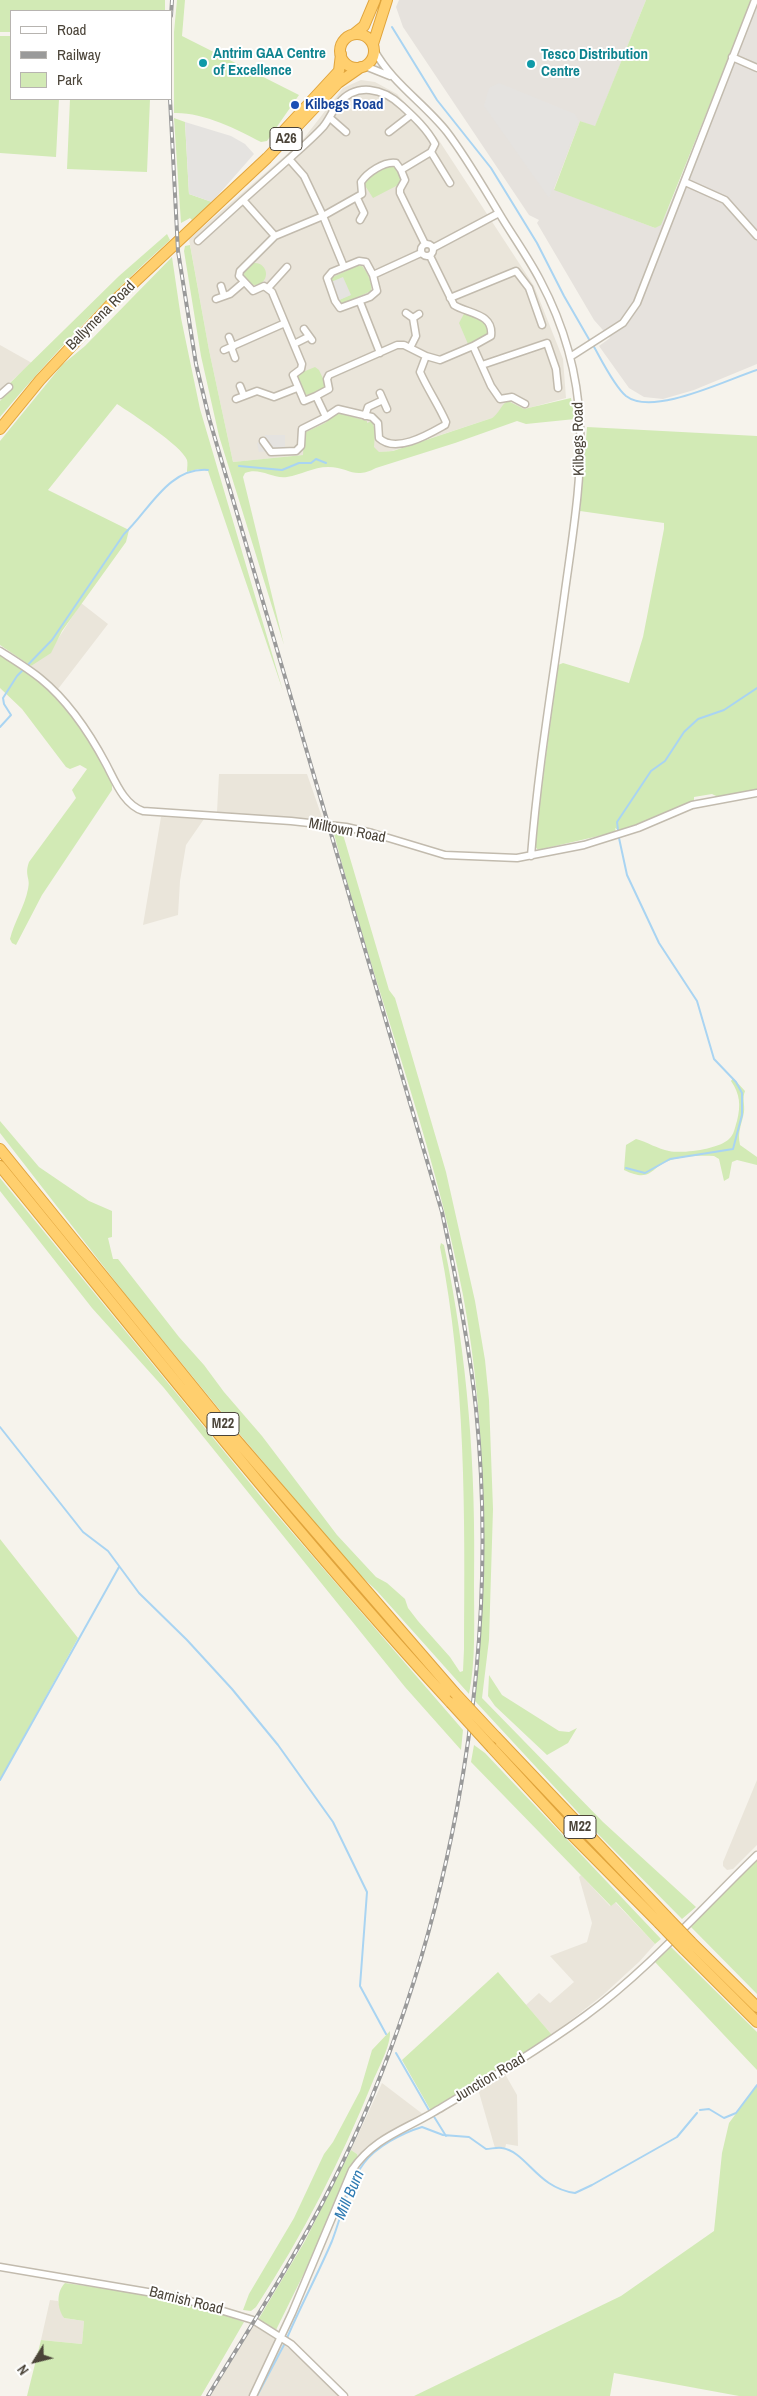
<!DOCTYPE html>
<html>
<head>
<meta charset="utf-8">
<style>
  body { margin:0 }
  #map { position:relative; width:757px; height:2396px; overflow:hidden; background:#f6f3ec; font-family:"Archivo Narrow",sans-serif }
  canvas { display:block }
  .legend { position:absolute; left:10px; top:10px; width:162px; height:90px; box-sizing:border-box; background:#fff; border:1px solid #b7b4b0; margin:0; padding:6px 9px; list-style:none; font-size:15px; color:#4b4439 }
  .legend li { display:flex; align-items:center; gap:10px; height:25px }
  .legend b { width:25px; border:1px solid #b7b4b0 }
  .north { position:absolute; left:10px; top:2336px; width:50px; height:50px; -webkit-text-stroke:4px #fff; paint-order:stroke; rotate:234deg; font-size:14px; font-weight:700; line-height:20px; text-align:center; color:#4b4439 }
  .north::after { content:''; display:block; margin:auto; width:18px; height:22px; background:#4b4439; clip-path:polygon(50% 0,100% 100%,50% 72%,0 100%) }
</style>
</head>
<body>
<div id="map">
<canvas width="757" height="2396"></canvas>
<ul class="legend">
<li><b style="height:6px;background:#fff"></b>Road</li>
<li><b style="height:6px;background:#9a9a9a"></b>Railway</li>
<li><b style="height:14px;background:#d2eab5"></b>Park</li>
</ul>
<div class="north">N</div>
</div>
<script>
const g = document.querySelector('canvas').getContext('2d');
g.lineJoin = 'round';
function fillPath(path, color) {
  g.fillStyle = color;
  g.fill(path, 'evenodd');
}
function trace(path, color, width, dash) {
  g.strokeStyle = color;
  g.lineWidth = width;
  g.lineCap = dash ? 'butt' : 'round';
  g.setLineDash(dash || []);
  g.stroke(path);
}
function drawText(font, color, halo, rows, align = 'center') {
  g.font = font + ' "Archivo Narrow",sans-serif';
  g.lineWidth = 4;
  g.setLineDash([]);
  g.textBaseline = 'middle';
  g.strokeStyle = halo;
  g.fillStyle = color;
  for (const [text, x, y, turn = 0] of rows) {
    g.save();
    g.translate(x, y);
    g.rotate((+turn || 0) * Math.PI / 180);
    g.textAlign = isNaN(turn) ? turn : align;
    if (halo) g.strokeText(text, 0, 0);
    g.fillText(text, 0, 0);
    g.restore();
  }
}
const residential = new Path2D(`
  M 361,80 L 375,82 L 397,94 L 438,139 L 534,286 L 563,359 L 566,398 L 495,417 L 392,451 L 369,453 L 345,451 L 233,462 L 209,350 L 189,239 L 301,142 L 343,88 Z
  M 0,345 L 32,363 L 1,390 L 0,390 Z
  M 81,603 L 108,624 L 58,689 L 31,666 L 56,642 Z
  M 219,774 L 307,774 L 323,820 L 217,812 Z
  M 161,817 L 204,819 L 186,845 L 180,881 L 178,915 L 143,925 Z
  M 757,1780 L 757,1845 L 733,1869 L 727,1870 L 723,1866 L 723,1862 Z
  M 581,1875 L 610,1906 L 615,1902 L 655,1944 L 640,1961 L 603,1995 L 552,2035 L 526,2005 L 539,1993 L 550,2003 L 574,1982 L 550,1956 L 587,1942 L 592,1923 L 579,1877 Z
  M 505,2074 L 517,2095 L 518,2146 L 506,2144 L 505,2149 L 495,2148 L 478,2089 Z
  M 382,2083 L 424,2115 L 376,2140 L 358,2157 L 357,2154 L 351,2150 Z
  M 50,2300 L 58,2301 L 64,2318 L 84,2321 L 82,2344 L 41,2340 Z
  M 251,2323 L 296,2353 L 338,2396 L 208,2396 Z`);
const industrial = new Path2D(`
  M 399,0 L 646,0 L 595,127 L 580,121 L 554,189 L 655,228 L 664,218 L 757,0 L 757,364 L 694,390 L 663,399 L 644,397 L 629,388 L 599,346 L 610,338 L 594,320 L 537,223 L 539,220 L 529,215 L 403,27 L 396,7 Z`);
const green = new Path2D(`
  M 0,0 L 165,0 L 165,11 L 11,11 L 11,32 L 0,32 Z
  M 177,0 L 185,0 L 182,36 L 299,95 L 267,141 L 261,142 C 237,129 202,112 174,113 L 174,32 Z
  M 646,0 L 752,0 L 664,218 L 661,225 L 655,228 L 554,190 L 580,121 L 595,126 Z
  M 0,36 L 11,36 L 11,99 L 59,99 L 56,157 L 0,153 Z
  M 70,99 L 150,99 L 147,172 L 67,169 Z
  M 174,118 L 185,122 L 189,194 L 212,202 L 192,220 L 190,218 L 181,223 Z
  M 393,165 L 401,178 L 400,184 L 373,198 L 364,184 L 365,180 L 388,166 Z
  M 167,234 L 170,240 C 109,295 53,354 0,417 L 0,401 L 11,388 L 10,383 L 119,276 Z
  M 190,245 L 209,350 L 233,462 L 303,455 L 304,433 L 325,423 L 338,413 L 367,421 L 367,423 L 372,421 L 375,431 L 374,447 L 379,452 L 393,451 L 492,418 C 499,414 501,404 508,401 L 524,409 L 571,398 L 575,419 L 526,424 L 517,421 L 455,443 L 376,468 C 353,480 350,467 328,467 C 313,467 301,475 287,477 C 272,479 260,467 245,473 L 243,477 L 284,645 L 219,436 L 201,356 L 184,251 L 185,246 Z
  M 172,257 L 181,318 L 200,409 L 283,691 L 208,471 L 198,469 L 187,472 C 187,468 188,463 187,460 C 181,445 132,414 117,404 L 48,490 L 129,530 L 126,542 L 62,631 L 51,653 L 31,666 L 0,645 L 0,441 L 62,365 L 85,346 Z
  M244 274a11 11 0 1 1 22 0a11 11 0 1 1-22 0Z
  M 357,266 L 362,266 C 367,272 373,283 371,291 L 341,305 L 339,300 L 350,295 L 331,282 L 331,278 Z
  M 465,312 L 483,321 L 488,330 L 487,335 L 468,344 L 459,323 Z
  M 315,367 L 319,370 L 326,385 L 322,390 L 306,395 L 297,377 L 298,374 Z
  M 587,427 L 757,436 L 757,790 L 718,797 L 712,794 L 694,797 L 694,801 C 668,808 646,827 618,830 L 615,828 L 616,832 L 538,850 L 534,845 L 558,665 L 563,663 L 629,683 L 643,637 L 664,529 L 664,523 L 580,511 Z
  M 0,654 C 13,663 27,671 38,681 C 67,704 99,750 112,785 L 112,790 L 42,895 L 16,945 L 12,943 L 10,939 C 14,922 25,906 28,889 C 31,878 24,876 29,862 L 76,798 L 72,790 L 87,769 L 80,765 L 70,769 L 66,767 L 22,709 L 0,688 Z
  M 333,830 L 342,831 L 389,990 L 395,998 L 446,1172 L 475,1301 L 485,1360 L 489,1400 L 493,1509 L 489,1640 L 482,1698 L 603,1822 L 696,1907 L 682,1919 L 598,1834 L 475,1701 C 487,1566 488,1429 463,1295 C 433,1137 373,986 333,830 Z
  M 733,1078 L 745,1091 C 742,1099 745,1104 744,1112 C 742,1124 737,1132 740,1145 L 757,1157 L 757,1165 L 737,1160 L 732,1162 L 729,1178 L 724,1181 L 719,1159 L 714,1156 C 701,1155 683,1156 671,1160 C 650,1166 653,1184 624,1170 L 626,1145 L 636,1139 C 647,1142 658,1149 669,1151 C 683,1154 719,1149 729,1139 C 734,1135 735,1127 737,1121 C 741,1105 740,1094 731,1081 Z
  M 0,1121 L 39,1167 L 89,1201 L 112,1211 L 112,1237 L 108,1238 L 113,1259 L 118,1259 L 179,1337 L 204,1365 L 224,1392 L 262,1436 L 337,1535 L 376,1577 L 387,1583 L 405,1599 L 408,1608 L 418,1621 L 450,1657 L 460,1672 L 463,1671 L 464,1649 C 465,1517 466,1377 440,1247 L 441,1243 L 444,1245 C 468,1359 476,1467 474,1584 C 474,1619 476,1661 469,1694 L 377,1591 L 356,1571 L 237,1431 L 125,1294 L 0,1133 Z
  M 0,1178 L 263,1499 L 463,1730 L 461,1750 L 405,1687 L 164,1388 L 92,1308 L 0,1191 Z
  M 0,1539 L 78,1638 L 0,1780 Z
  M 489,1675 L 502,1695 L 559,1731 L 569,1732 L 577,1728 L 568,1743 L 547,1755 L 495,1706 L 488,1696 Z
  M 474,1745 L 485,1753 L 661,1939 L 655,1944 L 616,1902 L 611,1906 L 471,1762 Z
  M 757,1859 L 757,1994 L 690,1926 Z
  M 671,1947 L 757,2032 L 757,2070 L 655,1962 Z
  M 498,1972 L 552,2035 L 431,2111 L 402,2060 Z
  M 390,2031 C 391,2045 379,2067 373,2081 C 341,2160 303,2235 256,2307 L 251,2311 L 243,2310 L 249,2294 L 294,2218 L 324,2154 L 333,2142 L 360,2091 L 372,2050 Z
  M 757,2085 L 757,2396 L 739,2396 L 614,2373 L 610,2396 L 414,2396 L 621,2296 L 714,2231 L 722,2153 L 729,2123 Z
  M 351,2150 L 357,2154 L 358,2157 L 345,2179 L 311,2259 L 276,2330 L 258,2320 L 305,2241 Z
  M 65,2283 L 152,2295 L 208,2309 L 244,2322 L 201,2396 L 27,2396 L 41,2340 L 82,2344 L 84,2321 L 64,2318 C 57,2308 56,2292 65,2283 Z`);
const parking = new Path2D(`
  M 499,83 L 575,114 L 579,121 L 549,198 L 484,106 L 489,88 Z
  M 185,122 L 231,136 L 245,144 L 254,154 L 212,202 L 189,194 Z
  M 343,277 L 351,295 L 337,301 L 331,282 Z
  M 265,435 L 285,435 L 285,450 L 259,452 L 257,443 L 265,440 Z`);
const stream = new Path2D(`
  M 392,27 L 437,100 L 491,168 L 537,243 L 564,296 L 590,341
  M 593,345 C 601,359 614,386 626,396 C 653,417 728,379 757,370
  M 239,466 L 282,470 L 299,463 L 311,463 L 316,459 L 326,463
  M 0,727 L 11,715 L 4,704 L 3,698 L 17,676 L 52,640 L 124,534 C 149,511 168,467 208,470
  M 618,830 L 617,822 L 651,771 L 665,761 L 684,732 L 698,719 L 724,710 L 757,688
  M 619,838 L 627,875 L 659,943 L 697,1001 L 714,1059 L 736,1082 L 742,1093 L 742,1115 L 733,1149 L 670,1159 L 645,1173 L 626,1168
  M 0,1427 L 83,1532 L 108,1551 L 139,1593 L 187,1640 L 232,1689 L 278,1745 L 333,1822 L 367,1892 L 360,1986 L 386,2034
  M 0,1780 L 119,1567
  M 396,2053 L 430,2112
  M 700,2110 L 709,2109 L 724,2118 L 736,2113 L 757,2085
  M 433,2115 L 446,2136
  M 287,2338 C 301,2305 318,2274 332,2241 C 342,2215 347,2186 364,2163 C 376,2147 402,2133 422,2127 L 443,2135 L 469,2137 L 486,2149 C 491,2149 497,2147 502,2148 C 527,2152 537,2188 575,2193 L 592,2185 L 677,2137 L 697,2113
  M 257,2396 L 285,2343`);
const minor = new Path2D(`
  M 374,50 C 392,83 424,103 447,132 C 466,157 482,185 499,213 C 512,235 528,257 540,280 C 598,389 581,476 565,591 C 553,680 538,767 531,856
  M 732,57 L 757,68
  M 365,66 L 390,76
  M 330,118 L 346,132
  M 389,132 L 411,115
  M 431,152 L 450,183
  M 401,170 L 431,152 L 435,144 C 427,129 414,117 402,106 C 383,88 356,82 338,104 C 332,111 329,120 323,127 C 313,138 301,148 289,159 L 304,176 L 323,216 L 362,194 L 361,182 C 367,173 384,161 396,163 L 401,170 L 405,180 L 400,189 L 400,193 L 425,244
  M 685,182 L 725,200 L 757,236
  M 357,198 L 364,213 L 360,220
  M 243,200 L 289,159
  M 275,236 L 323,216 L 344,267
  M 198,241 L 243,200 L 275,236 L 240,271 L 239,276 L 253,291 L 264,286 L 272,292 L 302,364 L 301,369 L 293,375 L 304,401 L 316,396
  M421 250a6 6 0 1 1 12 0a6 6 0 1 1-12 0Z
  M 433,248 L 499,213
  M 430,256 L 454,305 C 468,314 494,313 491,336 L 473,346 L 491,386 L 500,399 L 512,397 L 525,404
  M 359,261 L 366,262 L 373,275 L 377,291 L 370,297 L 340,308 L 335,301 L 327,278 L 332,272 Z
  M 373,275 L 421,253
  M 221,286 L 224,296
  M 268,288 L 287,267
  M 450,298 L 516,271 L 529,288 L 542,325
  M 216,299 L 230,294 L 244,282
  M 360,302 L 380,353
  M 406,313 L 413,318
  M 304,329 L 312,340
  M 229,337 L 233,347
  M 294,344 L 308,337
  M 397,345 L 404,345 L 426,356 L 420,372 C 428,390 438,404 446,422 L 445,425 C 429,434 396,454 379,438 L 378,423 L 372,417 L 338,409 L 326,417 L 316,396 L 329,389 L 327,379 L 329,375 Z
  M 231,347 L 235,358
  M 410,348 L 416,336 L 413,318 L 419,314
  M 224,350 L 285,323
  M 426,356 L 440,360 L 473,346
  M 570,357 L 623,323 L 637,303 L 755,0
  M 482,365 L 547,343 L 556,369 L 558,388
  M 240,386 L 244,396
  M 380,393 L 387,409
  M 0,395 L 9,387
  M 236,399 L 257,391 L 274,397 L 297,388
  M 365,416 L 368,407 L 383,400
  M 263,441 L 271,452 L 296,451 L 301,446 L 302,429 L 326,417
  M 0,651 C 14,660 29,669 41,679 C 68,701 90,734 106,764 C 115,781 124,805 143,811 L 291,821 L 346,827 L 372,833 L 445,855 L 517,858 L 584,845 L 638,828 L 692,805 L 757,793
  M 0,2267 L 177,2297 L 253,2320 L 291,2344 L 344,2396
  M 253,2396 L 292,2313 L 352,2170 C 374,2138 402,2131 434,2112 C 486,2081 537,2051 585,2016 C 648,1970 701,1909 757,1855`);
const highway = new Path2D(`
  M 354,34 L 364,26 L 375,0
  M340 51a17 17 0 1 1 34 0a17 17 0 1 1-34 0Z
  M 373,44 L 387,0
  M 280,135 L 339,71 L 341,54
  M 0,429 L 40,380 L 110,305 L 267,158 L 338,83 L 361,67
  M 0,1149 L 232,1435 L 454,1692
  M 0,1166 C 148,1347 293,1531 451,1703
  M 496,1737 L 666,1916
  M 492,1748 L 572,1835 L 659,1923
  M 691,1942 L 757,2007
  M 684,1949 L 757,2022`);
const rail = new Path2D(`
  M 171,16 L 172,0
  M 170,99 L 178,251 L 196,364 L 209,418 L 442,1212 C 456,1277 469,1342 476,1409 C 502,1668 448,1954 331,2186 C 295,2258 250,2327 208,2396`);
const highwayBridge = new Path2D(`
  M 454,1692 L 496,1737
  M 451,1703 L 492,1748
  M 666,1916 L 691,1942
  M 659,1923 L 684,1949`);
const markers = [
  [203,63,5,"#0f9aa8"],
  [531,64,5,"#0f9aa8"],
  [295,105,5,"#1a4fb4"]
];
const shields = [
  [286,139,32],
  [223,1424,32],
  [580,1827,32]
];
const shieldNames = [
  ["A26",286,139],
  ["M22",223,1424],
  ["M22",580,1827]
];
const cultureNames = [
  ["Antrim GAA Centre",213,54],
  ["of Excellence",213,71],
  ["Tesco Distribution",541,55],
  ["Centre",541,72]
];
const transitNames = [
  ["Kilbegs Road",305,105]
];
const streetNames = [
  ["Ballymena Road",101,316,-45],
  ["Kilbegs Road",579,439,-91],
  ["Milltown Road",347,831,11],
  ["Junction Road",490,2078,-31],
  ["Barnish Road",186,2301,14]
];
const waterNames = [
  ["Mill Burn",350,2195,-67]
];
fillPath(residential, '#eae5da');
fillPath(industrial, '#e6e2dd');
fillPath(green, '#d2eab5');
fillPath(parking, '#e5e3e0');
trace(stream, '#a9d4f2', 2);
trace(minor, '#c2bbae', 9);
trace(highway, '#e0a43c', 12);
trace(minor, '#fff', 6);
trace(highway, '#ffcf6e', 10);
trace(rail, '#9a9a9a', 4);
trace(rail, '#fff', 2, [5.5]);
trace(highwayBridge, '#e0a43c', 12, []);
trace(highwayBridge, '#ffcf6e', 10);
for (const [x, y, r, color] of markers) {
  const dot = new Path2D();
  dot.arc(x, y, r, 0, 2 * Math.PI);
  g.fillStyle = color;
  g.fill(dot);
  trace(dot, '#fff', 2);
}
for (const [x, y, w] of shields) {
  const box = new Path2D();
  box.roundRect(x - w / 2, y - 11.5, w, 23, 4);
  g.fillStyle = '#fff';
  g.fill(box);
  trace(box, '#4b4439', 1);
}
drawText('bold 14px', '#4b4439', null, shieldNames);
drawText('bold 15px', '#0d838f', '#fff', cultureNames, 'left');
drawText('bold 15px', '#164399', '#fff', transitNames, 'left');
drawText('15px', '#4b4439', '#fff', streetNames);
drawText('italic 16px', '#2e7ab2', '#fff', waterNames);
</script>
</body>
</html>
